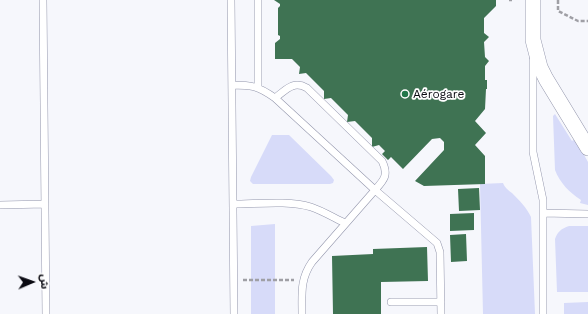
<!DOCTYPE html>
<html>
<head>
<meta charset="utf-8">
<style>
  body { margin:0 }
  #map { position:relative; width:588px; height:314px; overflow:hidden; background:#f6f7fc; font-family:"Work Sans","Noto Sans Arabic",sans-serif }
  canvas { display:block }
  .north { position:absolute; left:12px; top:262px; width:40px; height:40px; -webkit-text-stroke:3px #fff; paint-order:stroke; rotate:88deg; font-size:11px; font-weight:700; line-height:16px; text-align:center; color:#0a0a12 }
  .north::after { content:''; display:block; margin:auto; width:14px; height:18px; background:#0a0a12; clip-path:polygon(50% 0,100% 100%,50% 72%,0 100%) }
</style>
</head>
<body>
<div id="map">
<canvas width="588" height="314"></canvas>
<div class="north">ش</div>
</div>
<script>
const g = document.querySelector('canvas').getContext('2d');
g.lineJoin = 'round';
function fillPath(path, color) {
  g.fillStyle = color;
  g.fill(path, 'evenodd');
}
function trace(path, color, width, dash) {
  g.strokeStyle = color;
  g.lineWidth = width;
  g.lineCap = dash ? 'butt' : 'round';
  g.setLineDash(dash || []);
  g.stroke(path);
}
function drawText(font, color, halo, rows, align = 'center') {
  g.font = font + ' "Work Sans",sans-serif';
  g.lineWidth = 3.5;
  g.setLineDash([]);
  g.textBaseline = 'middle';
  g.strokeStyle = halo;
  g.fillStyle = color;
  for (const [text, x, y, turn = 0] of rows) {
    g.save();
    g.translate(x, y);
    g.rotate((+turn || 0) * Math.PI / 180);
    g.textAlign = isNaN(turn) ? turn : align;
    if (halo) g.strokeText(text, 0, 0);
    g.fillText(text, 0, 0);
    g.restore();
  }
}
const green = new Path2D(`
  M 555,114 L 572,141 L 575,139 L 588,162 L 588,205 L 580,203 L 581,200 C 569,192 560,183 555,170 L 553,116 Z
  M 272,135 L 289,135 L 331,176 L 334,180 L 333,183 L 330,184 L 253,184 L 250,181 L 251,177 Z
  M 503,183 C 505,188 508,190 512,193 C 519,200 527,208 531,217 L 535,314 L 483,314 L 480,184 Z
  M 275,224 L 275,314 L 251,314 L 251,226 Z
  M 569,226 L 588,226 L 588,292 L 557,292 L 555,239 C 558,231 561,229 569,226 Z
  M 588,302 L 588,314 L 564,314 L 564,303 Z`);
const building = new Path2D(`
  M 274,0 L 496,0 L 496,6 L 484,18 L 484,33 L 489,37 L 484,42 L 485,57 L 489,61 L 485,66 L 485,80 L 487,80 L 487,89 L 486,89 L 485,109 L 475,121 L 486,133 L 475,145 L 485,156 L 485,184 L 424,186 L 415,181 L 444,150 L 444,142 L 440,138 L 432,139 L 403,169 L 391,157 L 388,160 L 382,154 L 385,151 L 379,145 L 372,147 L 372,138 L 355,121 L 347,122 L 348,115 L 331,98 L 324,99 L 324,91 L 306,73 L 299,74 L 300,67 L 292,59 L 275,59 L 275,43 L 280,39 L 280,36 L 278,35 L 278,8 L 280,6 L 280,4 Z
  M 479,188 L 480,210 L 459,211 L 458,189 Z
  M 474,213 L 474,230 L 450,231 L 450,214 Z
  M 466,234 L 467,261 L 451,262 L 450,235 Z
  M 427,247 L 428,281 L 381,282 L 381,314 L 333,314 L 332,256 L 373,254 L 373,249 Z`);
const path = new Path2D(`
  M 509,0 L 512,0
  M 558,0 L 558,11 L 578,21 L 588,21
  M 243,280 L 294,280`);
const lane = new Path2D(`
  M 43,0 L 46,314
  M 231,0 L 234,314
  M 258,0 L 258,87
  M 533,60 L 533,152 L 543,200 L 543,314
  M 232,85 C 252,85 258,86 275,98 L 375,190 L 437,243 L 440,252 L 441,314
  M 275,98 C 286,90 293,80 307,88 L 382,161 C 389,175 384,180 375,190 L 312,262 C 300,279 302,294 302,314
  M 233,204 C 257,204 288,200 311,207 C 323,211 334,218 345,223
  M 0,205 L 45,204
  M 543,213 L 588,214
  M 391,302 L 441,302`);
const street = new Path2D(`
  M 533,0 L 533,40 L 540,67 L 546,79 L 588,148`);
const markers = [
  [405,94,4,"#227749"]
];
const poiNames = [
  ["Aérogare",413,94]
];
fillPath(green, '#d7dbf9');
fillPath(building, '#3f7353');
trace(lane, '#9396ac', 8);
trace(street, '#9396ac', 16);
trace(path, '#9f9fa5', 2.5, [4, 2]);
trace(lane, '#fff', 7);
trace(street, '#fff', 15);
for (const [x, y, r, color] of markers) {
  const dot = new Path2D();
  dot.arc(x, y, r, 0, 2 * Math.PI);
  g.fillStyle = color;
  g.fill(dot);
  trace(dot, '#fff', 1.5);
}
drawText('12px', '#0a0a12', '#fff', poiNames, 'left');
</script>
</body>
</html>
